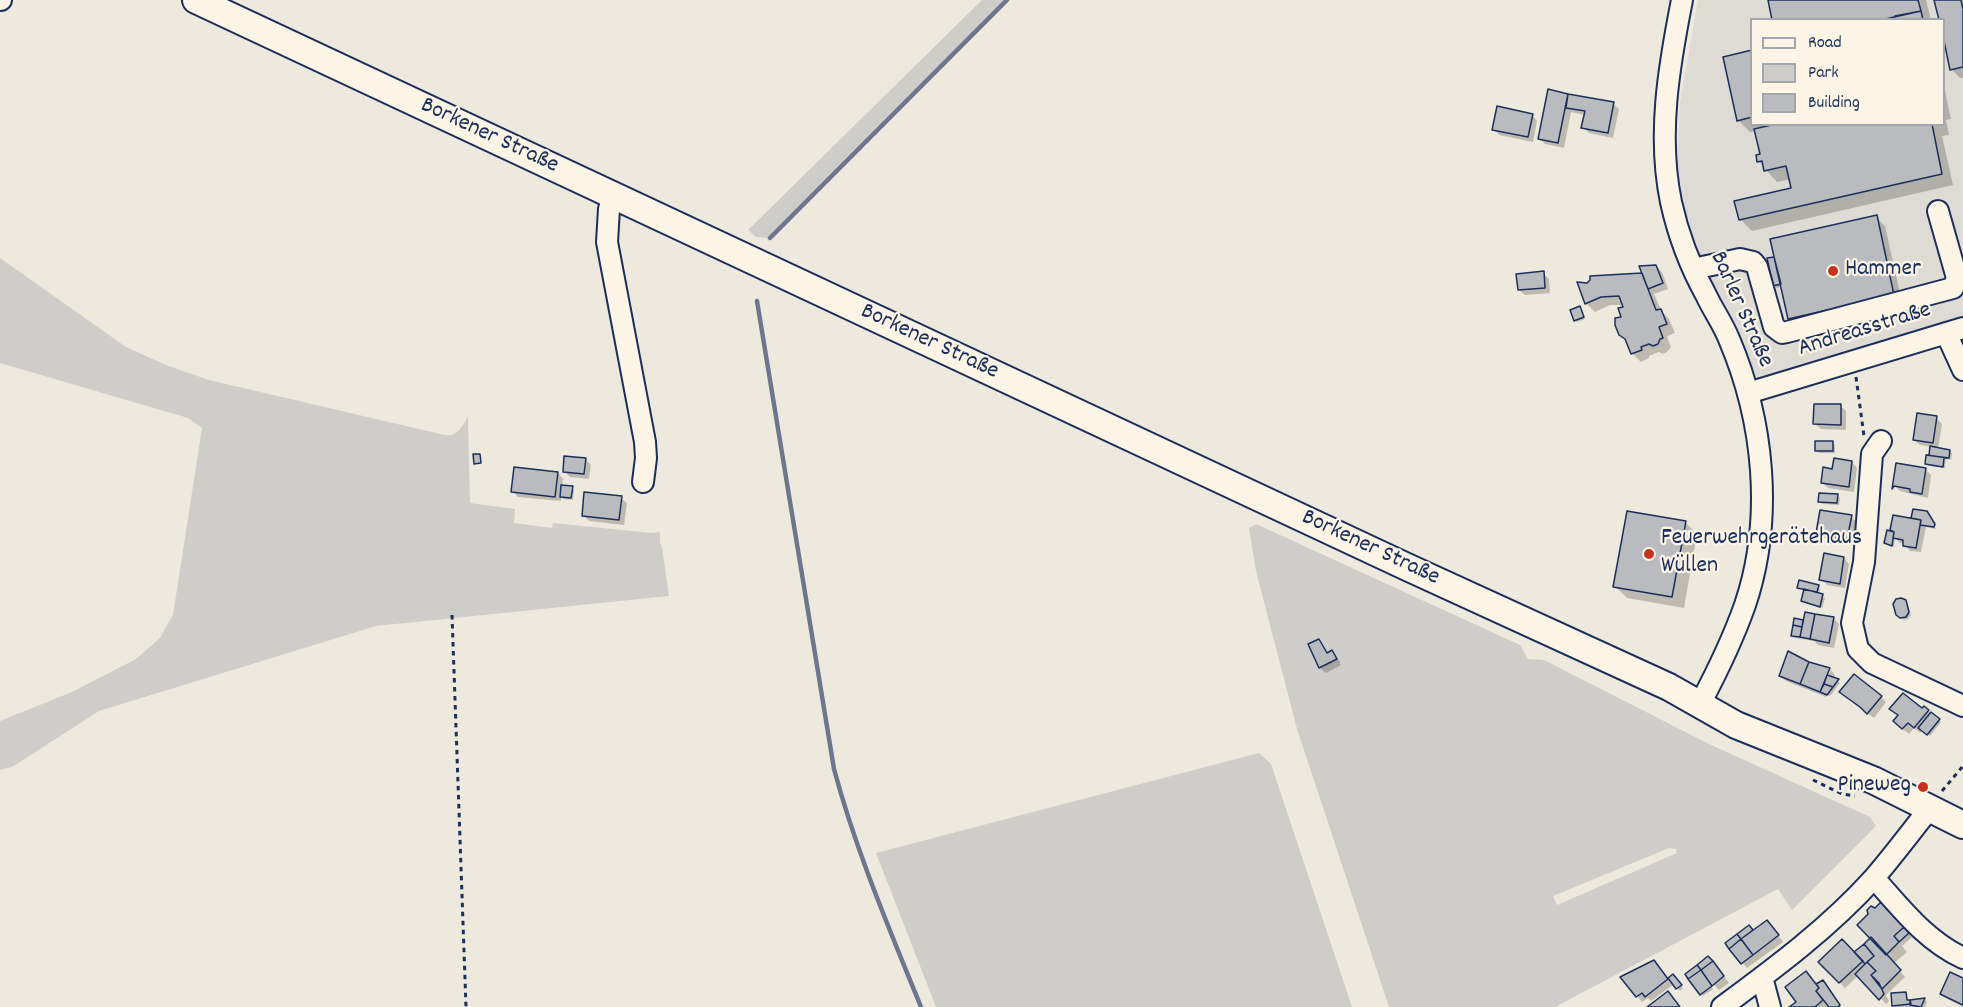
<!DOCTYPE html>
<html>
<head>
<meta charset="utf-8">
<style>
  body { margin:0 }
  #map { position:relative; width:1963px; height:1007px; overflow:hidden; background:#eee9dd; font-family:Dekko,sans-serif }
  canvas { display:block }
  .legend { position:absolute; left:1750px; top:18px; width:195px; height:108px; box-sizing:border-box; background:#fcf5e5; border:2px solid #a2a6af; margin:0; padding:8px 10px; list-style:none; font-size:18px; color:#1b2f5e }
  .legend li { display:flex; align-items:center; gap:12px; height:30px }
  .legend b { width:30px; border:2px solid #a2a6af }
</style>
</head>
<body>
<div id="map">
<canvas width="1963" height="1007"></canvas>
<ul class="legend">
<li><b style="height:8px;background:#fcf5e5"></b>Road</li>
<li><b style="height:16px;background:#cfcdca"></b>Park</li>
<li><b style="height:16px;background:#babbbe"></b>Building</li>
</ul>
</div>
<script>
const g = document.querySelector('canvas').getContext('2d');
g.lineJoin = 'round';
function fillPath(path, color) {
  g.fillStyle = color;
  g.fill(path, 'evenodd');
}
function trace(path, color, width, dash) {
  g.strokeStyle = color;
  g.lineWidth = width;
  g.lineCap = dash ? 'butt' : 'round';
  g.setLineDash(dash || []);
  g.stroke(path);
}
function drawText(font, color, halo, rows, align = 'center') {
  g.font = font + ' Dekko,sans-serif';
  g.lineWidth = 4.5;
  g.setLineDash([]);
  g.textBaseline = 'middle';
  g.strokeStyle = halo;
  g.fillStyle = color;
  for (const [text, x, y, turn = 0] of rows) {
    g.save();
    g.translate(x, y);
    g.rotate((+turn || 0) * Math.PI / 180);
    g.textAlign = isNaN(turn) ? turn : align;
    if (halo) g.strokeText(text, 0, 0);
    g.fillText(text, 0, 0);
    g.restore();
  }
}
const built = new Path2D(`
  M 1698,0 L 1963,0 L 1963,321 L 1755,385 L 1692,245 L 1677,167 L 1680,103 ZM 1752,20 L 1944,20 L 1944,124 L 1752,124 Z`);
const green = new Path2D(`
  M 982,0 L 1007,0 L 770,238 L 756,237 L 748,230 Z
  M 0,258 L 126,347 L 166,365 L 209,380 L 423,430 C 450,435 453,443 468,417 L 470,503 L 515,509 L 514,523 L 552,528 L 553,523 L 651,533 L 660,532 L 660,542 L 662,548 L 669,596 L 376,626 L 99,711 L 12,767 L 0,770 L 0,721 L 72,692 L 136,659 L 160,638 L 173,615 L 202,428 L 188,418 L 0,363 Z
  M 1256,524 L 1520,645 L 1528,659 L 1544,660 L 1709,744 L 1870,817 L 1876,826 L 1792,910 L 1778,889 L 1555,1007 L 1389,1007 L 1297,729 L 1256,571 L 1249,528 ZM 1669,848 L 1676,849 L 1677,853 L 1557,905 L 1553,896 Z
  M 1259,753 L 1271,764 L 1352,1007 L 936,1007 L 876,853 Z`);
const shadow = new Path2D(`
  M 1770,0 L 1926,0 L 1931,20 L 1774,20 Z
  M 1936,0 L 1963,0 L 1963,78 L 1960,78 L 1952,70 L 1944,34 L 1944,20 Z
  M 1752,51 L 1752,124 L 1944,124 L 1944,86 L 1951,119 L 1946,120 L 1949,135 L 1942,136 L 1953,185 L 1752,231 L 1740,219 L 1793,189 L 1791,179 L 1777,182 L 1766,170 L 1759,161 L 1762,155 L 1756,131 L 1750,132 L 1738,120 Z
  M 1549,91 L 1613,104 L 1619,109 L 1613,138 L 1589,133 L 1583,127 L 1585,115 L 1571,112 L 1564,148 L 1545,144 L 1540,139 Z
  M 1532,115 L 1537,121 L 1533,142 L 1499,135 L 1494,129 Z
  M 1876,217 L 1885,226 L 1902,303 L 1798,327 L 1790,318 L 1783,286 L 1777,288 L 1775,285 L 1777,261 Z
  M 1656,266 L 1662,272 L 1668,289 L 1654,294 L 1661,310 L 1669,319 L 1675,333 L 1667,336 L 1671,347 L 1667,352 L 1663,354 L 1659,352 L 1649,356 L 1649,358 L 1641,362 L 1632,353 L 1628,343 L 1620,334 L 1624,305 L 1610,305 L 1595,312 L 1586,303 L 1587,285 L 1644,274 Z
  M 1543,273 L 1549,279 L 1550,293 L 1525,295 L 1519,290 Z
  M 1579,308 L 1585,319 L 1577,322 L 1575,320 Z
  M 1840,406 L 1846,411 L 1846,430 L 1821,429 L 1815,424 Z
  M 1936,418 L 1942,424 L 1938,449 L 1950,451 L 1952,453 L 1951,460 L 1946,459 L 1945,468 L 1929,466 L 1926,464 L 1931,447 L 1920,445 L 1914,440 Z
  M 1833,443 L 1835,445 L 1835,453 L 1819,453 L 1816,450 Z
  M 585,459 L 591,465 L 589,479 L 570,477 L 564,471 Z
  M 1852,462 L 1857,468 L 1854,492 L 1828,488 L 1823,483 Z
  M 1925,469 L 1931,475 L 1928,498 L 1900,491 L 1894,485 Z
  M 558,473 L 563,479 L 562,487 L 572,488 L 574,490 L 573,500 L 564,499 L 561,496 L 561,501 L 518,497 L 513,491 Z
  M 1837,496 L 1840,498 L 1839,505 L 1822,504 L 1820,501 Z
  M 621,498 L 627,503 L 624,525 L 589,521 L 583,515 Z
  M 1929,515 L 1936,529 L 1926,527 L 1921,552 L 1910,551 L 1905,544 L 1900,543 L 1895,538 L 1894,547 L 1886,542 L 1891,532 L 1894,517 L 1915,521 L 1912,518 Z
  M 1851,517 L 1857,522 L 1853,544 L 1824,538 L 1818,532 Z
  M 1685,522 L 1697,534 L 1684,608 L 1627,598 L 1615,586 Z
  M 1844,558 L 1849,564 L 1845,588 L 1827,585 L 1821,579 Z
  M 1799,587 L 1818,587 L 1820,589 L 1819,595 L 1825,598 L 1822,608 L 1805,603 L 1802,601 L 1805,590 Z
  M 1905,602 L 1908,605 L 1911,615 L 1908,619 L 1904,620 L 1900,617 Z
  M 1833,618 L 1839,624 L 1834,648 L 1818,645 L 1814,641 L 1795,638 L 1793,635 L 1796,620 L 1804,622 Z
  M 1319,640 L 1328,653 L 1331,652 L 1337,657 L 1341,665 L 1326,673 L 1320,668 L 1310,644 Z
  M 1814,666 L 1829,669 L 1825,676 L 1828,676 L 1831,670 L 1835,675 L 1833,679 L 1840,683 L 1830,696 L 1827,695 L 1826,697 L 1786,681 L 1780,676 Z
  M 1842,691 L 1881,697 L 1886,702 L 1874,718 L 1854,704 Z
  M 1924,708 L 1941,722 L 1930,736 L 1922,730 L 1920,733 L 1914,728 L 1909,734 L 1900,727 L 1899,716 L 1922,711 Z
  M 1881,904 L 1912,937 L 1902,946 L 1907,952 L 1893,964 L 1905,977 L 1886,995 L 1889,1001 L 1886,1004 L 1859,975 L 1845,988 L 1820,962 L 1855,954 L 1872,938 L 1875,910 Z
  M 1749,927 L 1753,932 L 1772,927 L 1783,942 L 1747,968 L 1727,943 Z
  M 1926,942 L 1936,950 L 1933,954 L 1922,946 Z
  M 1659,968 L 1668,980 L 1673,976 L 1683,988 L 1680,991 L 1674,984 L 1651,1001 L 1648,998 L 1642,1002 L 1637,996 Z
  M 1718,968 L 1729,983 L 1719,990 L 1711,982 L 1710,984 L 1713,989 L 1703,996 L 1701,994 Z
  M 1963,980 L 1963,1007 L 1947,999 L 1941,994 Z
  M 1823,982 L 1841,1007 L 1829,1005 L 1827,1007 L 1791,1007 Z
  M 1906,993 L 1909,1001 L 1925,1000 L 1927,1002 L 1925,1007 L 1895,1007 L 1894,1005 Z`);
const stream = new Path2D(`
  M 770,238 L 1007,0
  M 757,301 L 834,769 C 856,851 889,928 921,1007`);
const building = new Path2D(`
  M 1768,0 L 1918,0 L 1921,11 L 1881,20 L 1772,20 Z
  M 1934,0 L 1961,0 L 1963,9 L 1963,67 L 1950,70 L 1944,41 L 1944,20 L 1939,20 Z
  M 1921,11 L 1923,20 L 1896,20 L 1895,16 Z
  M 1752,50 L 1752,117 L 1737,121 L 1723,57 Z
  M 1548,89 L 1568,94 L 1558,143 L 1538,139 Z
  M 1568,94 L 1614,102 L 1608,133 L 1581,128 L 1585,111 L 1566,108 Z
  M 1497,106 L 1533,114 L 1528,137 L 1492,130 Z
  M 1776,124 L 1932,124 L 1942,174 L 1739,220 L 1734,201 L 1791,188 L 1786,166 L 1764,171 L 1762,161 L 1757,162 L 1756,155 L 1760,154 L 1754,129 Z
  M 1877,215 L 1894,295 L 1788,319 L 1770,239 Z
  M 1774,257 L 1781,284 L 1773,286 L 1767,258 Z
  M 1656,265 L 1663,283 L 1648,289 L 1639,266 Z
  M 1544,271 L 1545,288 L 1518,290 L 1516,274 Z
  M 1642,273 L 1656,310 L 1661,309 L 1667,324 L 1659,327 L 1663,338 L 1660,339 L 1658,344 L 1653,346 L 1649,344 L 1641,347 L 1642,350 L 1631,354 L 1625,339 L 1619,335 L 1615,325 L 1615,318 L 1621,317 L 1618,308 L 1623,307 L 1619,296 L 1601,297 L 1585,304 L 1577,282 L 1587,283 L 1590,280 L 1590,276 Z
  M 1580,306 L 1584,317 L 1574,321 L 1570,310 Z
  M 1814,404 L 1841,404 L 1841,425 L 1813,424 Z
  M 1917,413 L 1937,416 L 1933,443 L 1913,440 Z
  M 1815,441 L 1833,441 L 1833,451 L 1815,451 Z
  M 1930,446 L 1950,450 L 1949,458 L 1926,455 L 1929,455 Z
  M 473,454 L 480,454 L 481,463 L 474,464 Z
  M 1926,455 L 1949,458 L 1944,458 L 1943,467 L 1925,464 Z
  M 564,456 L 586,458 L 584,474 L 563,472 Z
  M 1834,458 L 1852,461 L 1849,487 L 1821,483 L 1823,467 L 1832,469 Z
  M 1896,463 L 1926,468 L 1922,494 L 1910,492 L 1910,489 L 1894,486 L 1892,489 Z
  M 514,467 L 558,472 L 555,497 L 511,492 Z
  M 561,485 L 573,486 L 571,498 L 560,497 Z
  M 584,492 L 622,496 L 619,520 L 582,516 Z
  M 1819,493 L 1838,494 L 1837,503 L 1818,502 Z
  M 1913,509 L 1927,511 L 1935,524 L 1934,527 L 1920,525 L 1921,520 L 1911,518 Z
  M 1820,510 L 1852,515 L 1847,539 L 1816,533 Z
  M 1627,511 L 1686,521 L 1672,597 L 1613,587 Z
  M 1893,515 L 1921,520 L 1916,548 L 1903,546 L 1903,540 L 1893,538 L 1894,532 L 1890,530 Z
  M 1887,530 L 1894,532 L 1892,546 L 1884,543 Z
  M 1824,553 L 1844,557 L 1840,584 L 1819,580 Z
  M 1799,580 L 1819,585 L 1817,592 L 1797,588 Z
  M 1804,589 L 1823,594 L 1820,607 L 1801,601 Z
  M 1901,598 L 1906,600 L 1909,612 L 1906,617 L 1900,618 L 1896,615 L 1893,604 L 1896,599 Z
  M 1805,612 L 1815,614 L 1810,639 L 1800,637 Z
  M 1815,614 L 1834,617 L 1829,643 L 1810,639 Z
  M 1794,618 L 1803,620 L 1802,627 L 1793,625 Z
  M 1793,625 L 1802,627 L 1800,637 L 1791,636 Z
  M 1319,639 L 1327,653 L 1332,650 L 1337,659 L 1319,668 L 1308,644 Z
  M 1788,651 L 1809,662 L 1800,684 L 1779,676 Z
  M 1809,662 L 1830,668 L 1820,692 L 1800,684 Z
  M 1854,674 L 1882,696 L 1867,714 L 1860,707 L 1839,692 Z
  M 1827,675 L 1839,679 L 1833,687 L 1824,684 Z
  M 1824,684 L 1833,687 L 1827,695 L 1820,692 Z
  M 1903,693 L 1922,708 L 1924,706 L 1929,710 L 1914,728 L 1908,723 L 1902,729 L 1893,721 L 1898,715 L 1889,709 Z
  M 1931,712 L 1940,719 L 1927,735 L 1918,728 Z
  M 1881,902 L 1904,927 L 1894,936 L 1899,942 L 1886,955 L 1857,925 L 1868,914 L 1867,910 L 1871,906 L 1875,908 Z
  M 1767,920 L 1779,935 L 1753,955 L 1741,939 Z
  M 1749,925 L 1753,930 L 1741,939 L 1737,934 Z
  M 1904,927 L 1909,933 L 1899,942 L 1894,936 Z
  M 1737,934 L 1741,939 L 1729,949 L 1725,943 Z
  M 1871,937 L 1901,970 L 1882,989 L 1871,975 L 1876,971 L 1867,962 L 1874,956 L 1864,944 Z
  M 1741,939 L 1753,955 L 1741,964 L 1729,949 Z
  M 1842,939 L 1863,961 L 1839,983 L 1818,962 Z
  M 1864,944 L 1874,956 L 1865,964 L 1854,952 Z
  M 1708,956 L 1713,961 L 1701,970 L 1697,965 Z
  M 1654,960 L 1668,979 L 1645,997 L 1642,993 L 1636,997 L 1620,977 Z
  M 1713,961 L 1724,976 L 1712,986 L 1701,970 Z
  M 1867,962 L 1876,971 L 1871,975 L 1879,983 L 1884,994 L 1879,1000 L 1855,974 Z
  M 1697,965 L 1701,970 L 1688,979 L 1685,974 Z
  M 1701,970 L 1712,986 L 1700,995 L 1688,979 Z
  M 1806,971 L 1819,988 L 1816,991 L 1823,1000 L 1815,1007 L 1789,1007 L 1796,1002 L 1785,987 Z
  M 1950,972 L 1963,978 L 1963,1005 L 1940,994 Z
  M 1673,974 L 1682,985 L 1676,989 L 1668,978 Z
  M 1823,980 L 1840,1005 L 1838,1007 L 1829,1007 L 1816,991 L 1819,988 L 1816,984 Z
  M 1668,991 L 1680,1007 L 1647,1007 Z
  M 1906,992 L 1907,1000 L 1910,1000 L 1911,1004 L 1892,1006 L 1891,993 Z
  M 1925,998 L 1921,1007 L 1910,1005 L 1910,1000 Z`);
const path = new Path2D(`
  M 1856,377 L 1864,436
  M 452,615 L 466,1007
  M 1813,780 L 1842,794 L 1855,796
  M 1942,791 L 1963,766`);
const minor = new Path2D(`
  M 0,0 L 1,0
  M 1682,0 C 1669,66 1657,135 1671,202 C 1678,234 1690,266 1706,295 C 1713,310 1723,324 1729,339 C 1764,421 1774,519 1745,605 C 1733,639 1717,672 1700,704
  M 613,196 L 609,209 L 607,242 L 645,442 L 646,458 L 643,482
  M 1693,269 L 1740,259 L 1753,262 L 1757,267 L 1774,327 L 1782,333 L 1787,332 L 1953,288 L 1957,278 L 1938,211
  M 1946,333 L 1963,370
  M 1748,393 L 1963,328
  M 1881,441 L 1872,454 L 1864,562 L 1852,623 L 1858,649 L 1872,663 L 1963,706
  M 1874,878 C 1901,908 1925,940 1963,958
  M 1762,977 L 1770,1007
  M 1722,1007 C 1775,968 1830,927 1874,878 C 1893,856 1911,832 1929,809`);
const major = new Path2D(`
  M 196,0 L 1407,567 L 1669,687 L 1736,725 L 1873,780 L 1963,825`);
const markers = [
  [1833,271,6,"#c8321e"],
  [1649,554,6,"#c8321e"],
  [1923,787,6,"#c8321e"]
];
const streetNames = [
  ["Borkener Straße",489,137,25],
  ["Barler Straße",1740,310,66],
  ["Andreasstraße",1865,331,-17],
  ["Borkener Straße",929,343,25],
  ["Borkener Straße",1370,549,25]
];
const poiNames = [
  ["Hammer",1845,271],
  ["Feuerwehrgerätehaus",1661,540],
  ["Wüllen",1661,568],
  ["Pineweg",1911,787,"right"]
];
fillPath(built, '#dedbd4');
fillPath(green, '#cfcdca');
fillPath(shadow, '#0003');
trace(stream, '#6c778f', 4.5);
fillPath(building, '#babbbe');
trace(building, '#1b2f5e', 1.5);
trace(minor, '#1b2f5e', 24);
trace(major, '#1b2f5e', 30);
trace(path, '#1b2f5e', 3, [4.5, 4.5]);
trace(minor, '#fcf5e5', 20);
trace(major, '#fcf5e5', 26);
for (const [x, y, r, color] of markers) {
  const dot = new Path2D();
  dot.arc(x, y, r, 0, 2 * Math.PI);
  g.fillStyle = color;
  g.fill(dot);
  trace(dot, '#fcf5e5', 2);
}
drawText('24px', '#1b2f5e', '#fcf5e5', streetNames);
drawText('24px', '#1b2f5e', '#fcf5e5', poiNames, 'left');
</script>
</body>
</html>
